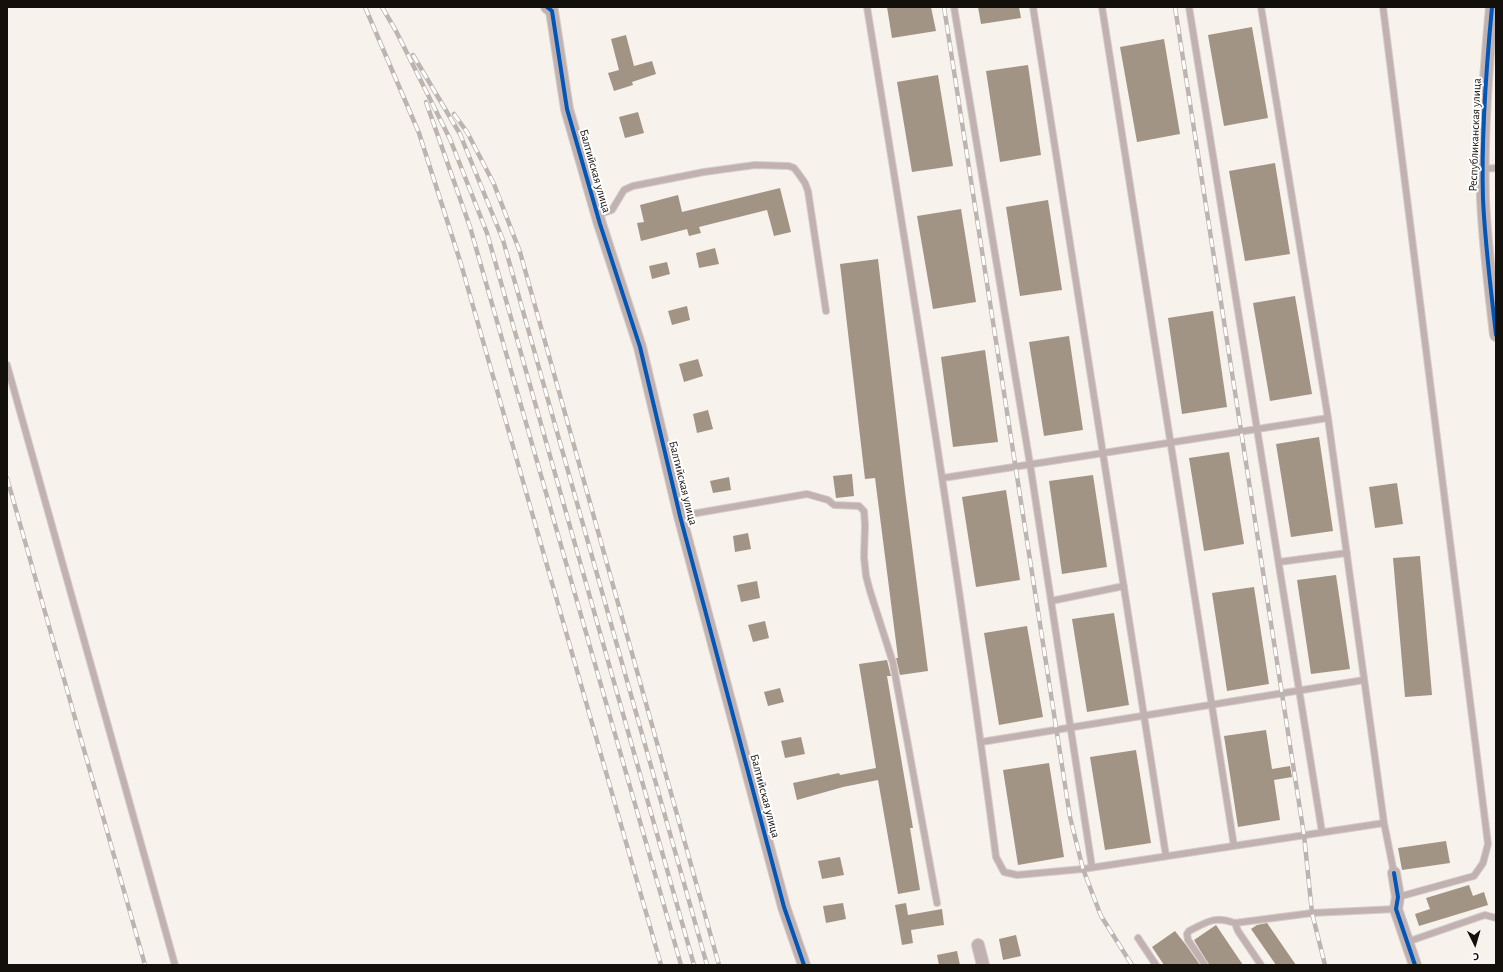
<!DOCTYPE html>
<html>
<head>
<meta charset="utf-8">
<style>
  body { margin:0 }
  #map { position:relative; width:1503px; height:972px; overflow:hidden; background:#f8f2ec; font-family:"Alegreya Sans",sans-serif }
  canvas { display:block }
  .frame { position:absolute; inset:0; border:8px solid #130f0b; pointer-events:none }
  .north { position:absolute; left:1455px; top:924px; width:40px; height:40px; -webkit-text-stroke:3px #fff; paint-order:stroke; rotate:175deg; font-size:11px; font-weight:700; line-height:16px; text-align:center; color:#130f0b }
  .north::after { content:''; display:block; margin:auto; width:14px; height:18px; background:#130f0b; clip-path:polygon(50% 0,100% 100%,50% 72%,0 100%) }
</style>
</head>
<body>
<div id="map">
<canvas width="1503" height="972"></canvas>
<div class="frame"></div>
<div class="north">С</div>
</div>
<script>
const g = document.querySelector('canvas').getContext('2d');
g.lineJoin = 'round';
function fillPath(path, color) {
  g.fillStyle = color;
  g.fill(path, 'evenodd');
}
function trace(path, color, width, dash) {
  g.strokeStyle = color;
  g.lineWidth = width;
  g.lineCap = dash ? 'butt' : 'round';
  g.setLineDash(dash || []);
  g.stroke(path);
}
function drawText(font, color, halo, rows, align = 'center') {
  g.font = font + ' "Alegreya Sans",sans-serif';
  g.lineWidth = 4;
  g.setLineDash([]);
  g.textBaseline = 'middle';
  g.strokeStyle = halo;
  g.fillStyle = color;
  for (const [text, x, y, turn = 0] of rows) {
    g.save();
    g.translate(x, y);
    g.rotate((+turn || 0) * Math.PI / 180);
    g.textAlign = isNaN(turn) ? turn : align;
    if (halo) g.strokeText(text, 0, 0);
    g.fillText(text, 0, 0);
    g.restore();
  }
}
const building = new Path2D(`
  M 887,7 L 931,7 L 936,31 L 892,38 Z
  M 978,7 L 1019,7 L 1021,18 L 981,24 Z
  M 1252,27 L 1268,118 L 1224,126 L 1208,35 Z
  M 626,35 L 634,66 L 652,61 L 656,74 L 632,82 L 633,85 L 614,91 L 608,73 L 619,70 L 611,39 Z
  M 1164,39 L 1180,134 L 1137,142 L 1120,47 Z
  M 1028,65 L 1041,155 L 1000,162 L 986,71 Z
  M 938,75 L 953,166 L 912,172 L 897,82 Z
  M 638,112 L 644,133 L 625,138 L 619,117 Z
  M 1275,163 L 1290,254 L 1245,261 L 1229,171 Z
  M 780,188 L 791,232 L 774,236 L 767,210 L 699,227 L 701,233 L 689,236 L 687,229 L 641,241 L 637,223 L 644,222 L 640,205 L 678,195 L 682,212 Z
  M 1048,200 L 1062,290 L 1020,296 L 1006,207 Z
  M 961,209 L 976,302 L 933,309 L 917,216 Z
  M 715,248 L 719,264 L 699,268 L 696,253 Z
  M 878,259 L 905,491 L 928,671 L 900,675 L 896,658 L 898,658 L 875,478 L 865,479 L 840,264 Z
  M 667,262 L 670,274 L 652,279 L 649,266 Z
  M 1295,296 L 1312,394 L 1270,401 L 1253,303 Z
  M 687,306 L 690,320 L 672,325 L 668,311 Z
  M 1213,311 L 1227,407 L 1182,414 L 1168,318 Z
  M 1069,336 L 1083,430 L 1044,436 L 1029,342 Z
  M 985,350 L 998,442 L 953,447 L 941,357 Z
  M 698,359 L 703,376 L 684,382 L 679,364 Z
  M 708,410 L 713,429 L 697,433 L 693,414 Z
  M 1319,437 L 1333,531 L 1291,537 L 1276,444 Z
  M 1229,452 L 1244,544 L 1204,551 L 1189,458 Z
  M 852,474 L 854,496 L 836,498 L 833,476 Z
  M 1093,475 L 1107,567 L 1062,574 L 1049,481 Z
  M 729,477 L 731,490 L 713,493 L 710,481 Z
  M 1397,483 L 1403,524 L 1375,528 L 1369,487 Z
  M 1006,490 L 1020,580 L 976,587 L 962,497 Z
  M 748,533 L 751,549 L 735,552 L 733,536 Z
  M 1420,556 L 1432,695 L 1405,697 L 1393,558 Z
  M 1336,575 L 1350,669 L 1311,674 L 1297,580 Z
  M 757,581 L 760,598 L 741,602 L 737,585 Z
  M 1254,587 L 1269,684 L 1227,691 L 1212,593 Z
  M 1114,613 L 1129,705 L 1087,712 L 1072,619 Z
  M 765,621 L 769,638 L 753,642 L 748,625 Z
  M 1027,626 L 1043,717 L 999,725 L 984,633 Z
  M 887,660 L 891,676 L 887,676 L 913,828 L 910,828 L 920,890 L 898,894 L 878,780 L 843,787 L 797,800 L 793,783 L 839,773 L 840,775 L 876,768 L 859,664 Z
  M 780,688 L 784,702 L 768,706 L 764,692 Z
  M 1266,730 L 1272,769 L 1290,766 L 1292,777 L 1274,780 L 1280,820 L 1238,827 L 1224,736 Z
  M 801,737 L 805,754 L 785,758 L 781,741 Z
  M 1136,750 L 1151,843 L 1105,850 L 1090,757 Z
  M 1049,763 L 1064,857 L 1018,865 L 1003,770 Z
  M 1446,841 L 1450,863 L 1402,870 L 1398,848 Z
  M 840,857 L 844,875 L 822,879 L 818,861 Z
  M 1469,885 L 1473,896 L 1484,892 L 1488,905 L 1419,926 L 1415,914 L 1430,909 L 1426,898 Z
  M 843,903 L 846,919 L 826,923 L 823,906 Z
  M 906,903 L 908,915 L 942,909 L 944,925 L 911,930 L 913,943 L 902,945 L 895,905 Z
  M 1267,923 L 1296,965 L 1276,965 L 1251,929 L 1257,925 Z
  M 1216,925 L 1243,965 L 1209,965 L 1194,940 Z
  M 1175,931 L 1186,945 L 1200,965 L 1164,965 L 1152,947 Z
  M 1016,935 L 1021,956 L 1003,960 L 999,939 Z
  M 957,951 L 960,965 L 939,965 L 937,955 Z`);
const service = new Path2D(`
  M 867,7 C 913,290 959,572 996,857 L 1004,872 L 1017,875 L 1083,869 L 1384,823
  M 954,7 L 1030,464 L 1092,867
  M 1033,7 L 1166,856
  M 1102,7 L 1234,846
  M 1189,7 L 1322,832
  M 1261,7 L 1328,418 L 1384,823 L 1394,873
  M 1383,7 L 1488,844 L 1483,863 L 1474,876 L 1398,897
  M 1483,169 L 1496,168
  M 597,215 L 612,210 L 624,190 L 633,186 L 704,172 L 733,168 L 755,165 L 789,166 L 794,168 L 798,173 L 805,183 L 808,191 L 826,311
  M 7,365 L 175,965
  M 943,478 L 1328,418
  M 680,516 L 807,494 L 828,500 L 834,505 L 859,506 L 864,511 L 865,525 L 864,557 L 866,576 L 870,591 L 893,663 L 937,903
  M 1279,562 L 1347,553
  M 1051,601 L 1124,586
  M 981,742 L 1364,680
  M 1235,923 L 1238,931 L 1261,965
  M 1138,938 L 1156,965
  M 1407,942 L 1479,917 L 1485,915 L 1496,918
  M 1205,965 L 1188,940 L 1187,934 L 1189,931 C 1209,921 1214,916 1235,923 L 1312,913 L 1396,909`);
const minor = new Path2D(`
  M 547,7 L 552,11 L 567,109 L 600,224 L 640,347 L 680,516 L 784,907 L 804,965
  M 1492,7 C 1486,70 1481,135 1483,199 C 1485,244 1491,290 1496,335
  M 1394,873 L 1398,897 L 1396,909 L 1415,965
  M 978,945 L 983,965`);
const rail = new Path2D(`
  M 365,7 L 419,133 L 461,264 L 661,965
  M 382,7 L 396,31 L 450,139 L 487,233 L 694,965
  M 944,7 L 1070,817 L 1083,869 L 1101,916 L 1132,965
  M 1175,7 L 1304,835 L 1312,913 L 1325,965
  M 413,55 L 460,134 L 503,240 L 707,965
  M 426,102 L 470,227 L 681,965
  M 454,114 L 467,132 L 494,184 L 520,252 L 719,965
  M 7,478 L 145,965`);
const cycleway = new Path2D(`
  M 547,7 L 552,11 L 567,109 L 600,224 L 640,347 L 680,516 L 784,907 L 804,965
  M 1492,7 C 1486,70 1481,135 1483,199 C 1485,244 1491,290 1496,335
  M 1394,873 L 1398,897 L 1396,909 L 1415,965`);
const streetNames = [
  ["Республиканская улица",1475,135,-88],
  ["Балтийская улица",595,171,74],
  ["Балтийская улица",683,483,76],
  ["Балтийская улица",765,796,75]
];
fillPath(building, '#a19484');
trace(service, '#d3cec9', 8);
trace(minor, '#d3cec9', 14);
trace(service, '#c1b2b1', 6);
trace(minor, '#c1b2b1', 12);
trace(rail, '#bcb4b0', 4.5);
trace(rail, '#fff', 3, [9]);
trace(cycleway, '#0057b8', 4);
drawText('12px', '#130f0b', '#fff', streetNames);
</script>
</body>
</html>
